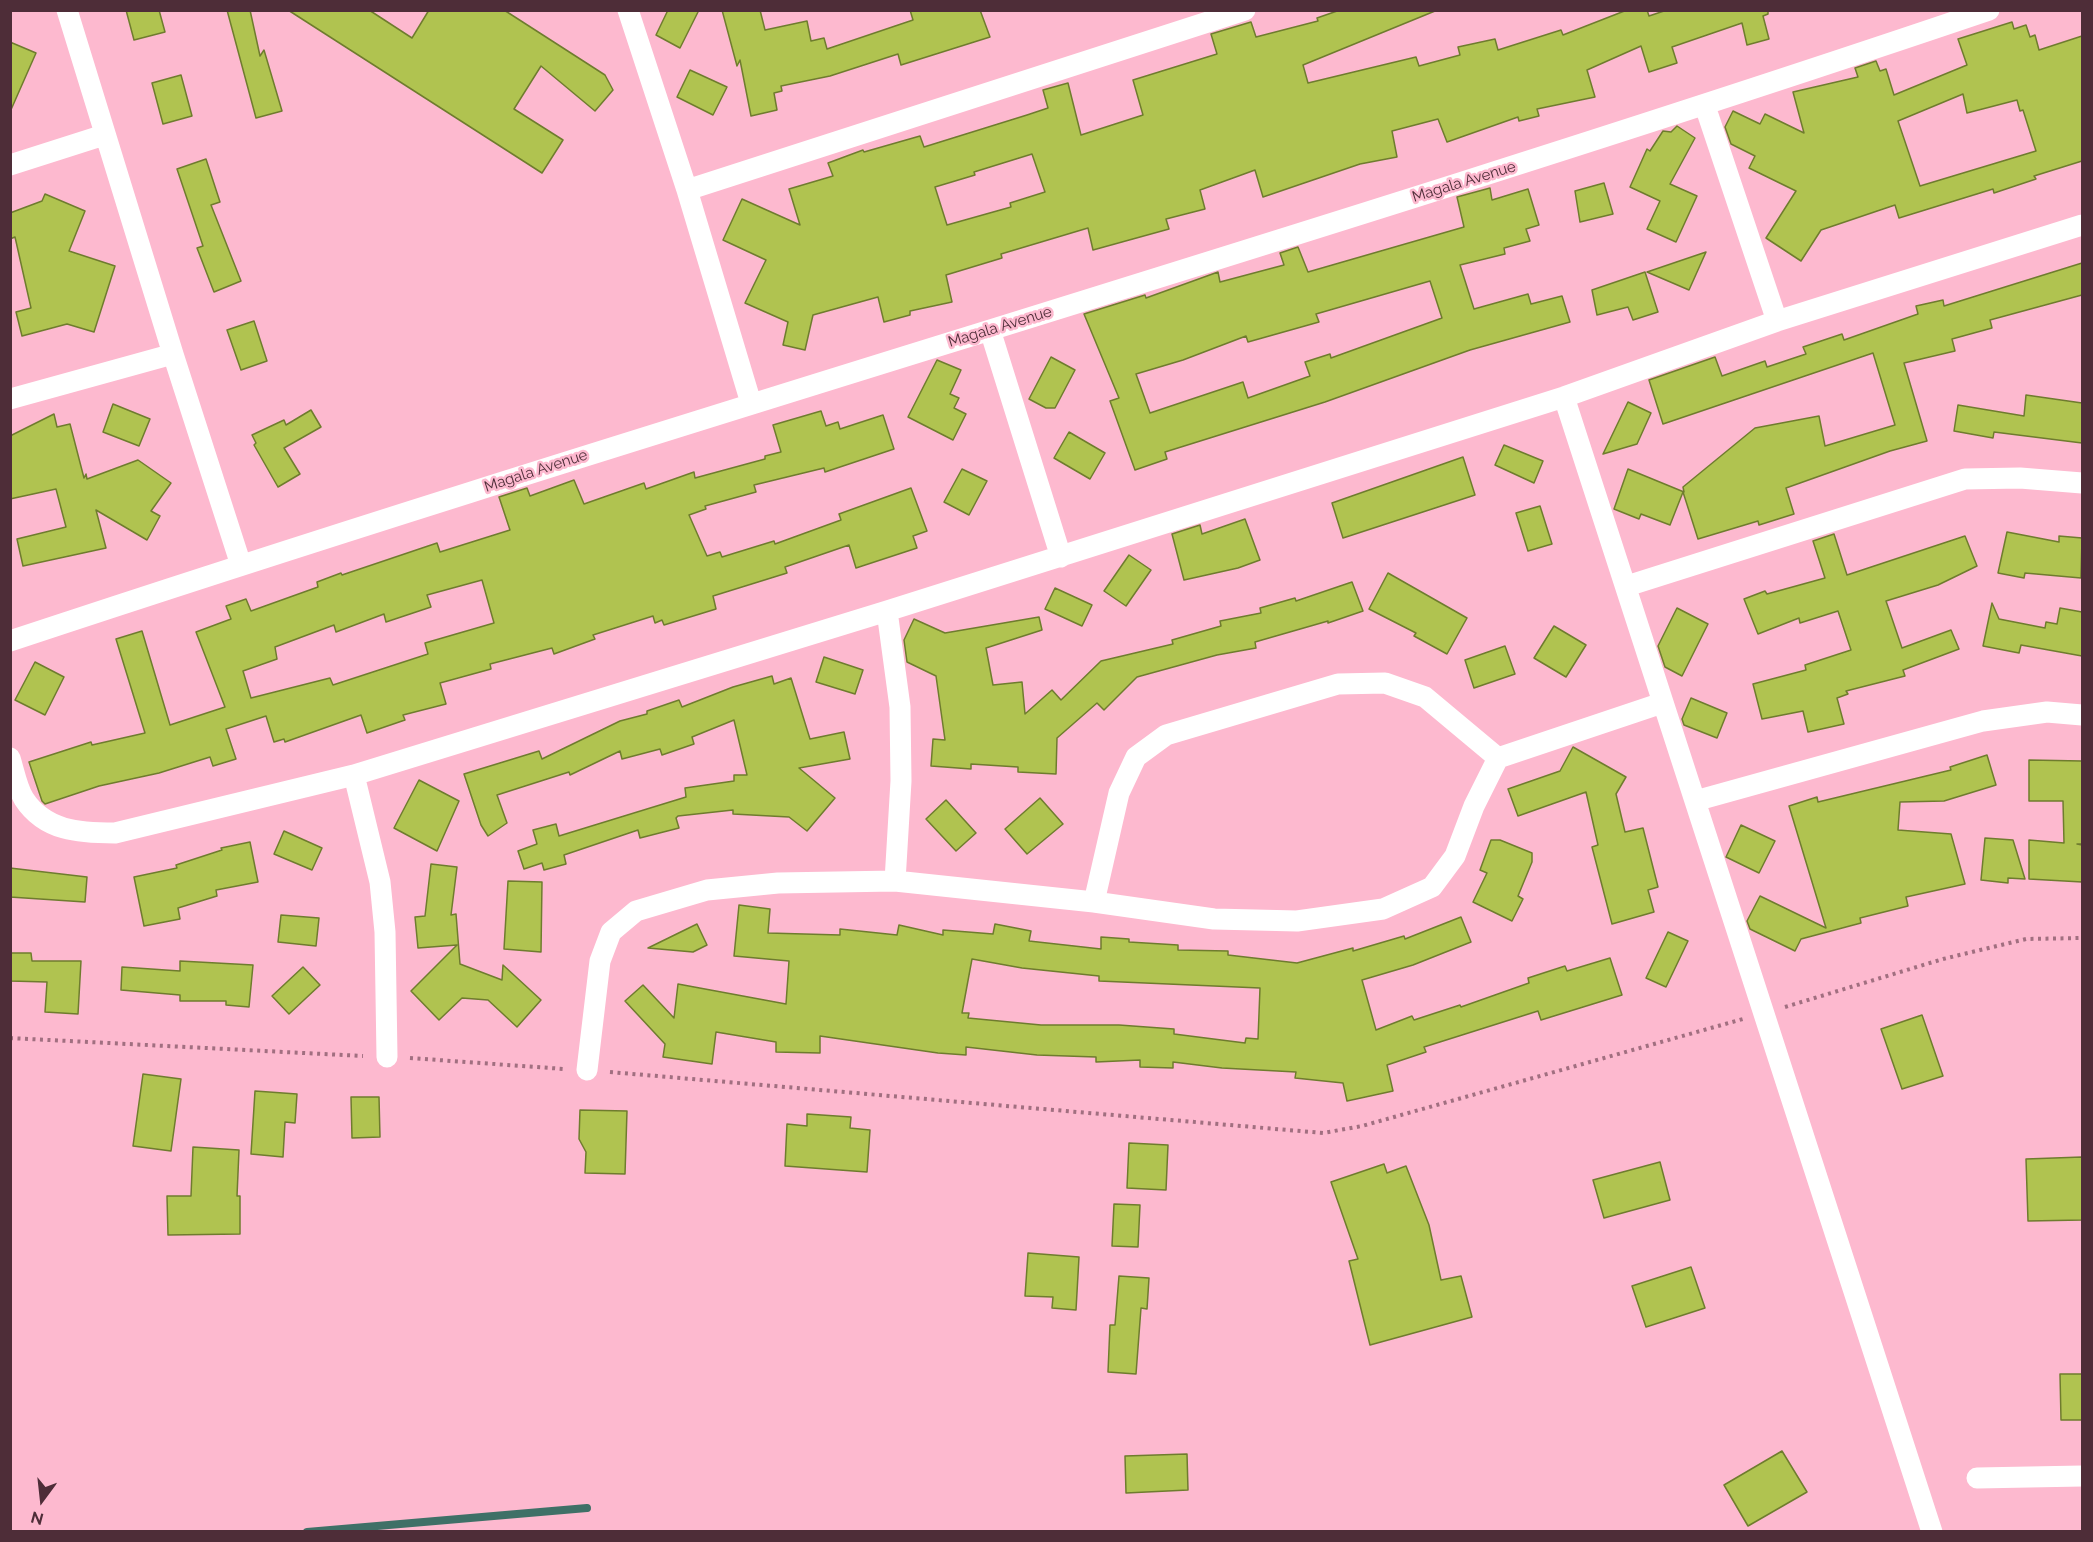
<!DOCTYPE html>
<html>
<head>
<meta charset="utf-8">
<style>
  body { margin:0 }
  #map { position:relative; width:2093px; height:1542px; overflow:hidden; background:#fdb9cf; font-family:Raleway,sans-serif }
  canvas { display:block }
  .frame { position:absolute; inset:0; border:12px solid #4e2d38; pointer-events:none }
  .north { position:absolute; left:12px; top:1470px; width:60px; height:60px; -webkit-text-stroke:4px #fdb9cf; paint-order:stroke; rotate:195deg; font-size:16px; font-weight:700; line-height:24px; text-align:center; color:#4e2d38 }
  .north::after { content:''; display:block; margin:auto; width:21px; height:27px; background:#4e2d38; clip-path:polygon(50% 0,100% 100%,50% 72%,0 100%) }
</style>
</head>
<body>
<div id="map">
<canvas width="2093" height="1542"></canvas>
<div class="frame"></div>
<div class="north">N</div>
</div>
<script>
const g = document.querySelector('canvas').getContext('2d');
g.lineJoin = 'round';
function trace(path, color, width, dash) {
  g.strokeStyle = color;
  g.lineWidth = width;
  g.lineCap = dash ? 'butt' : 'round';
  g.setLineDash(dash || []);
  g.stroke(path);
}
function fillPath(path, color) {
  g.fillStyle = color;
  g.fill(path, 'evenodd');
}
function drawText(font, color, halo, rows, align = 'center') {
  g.font = font + ' Raleway,sans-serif';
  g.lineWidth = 5;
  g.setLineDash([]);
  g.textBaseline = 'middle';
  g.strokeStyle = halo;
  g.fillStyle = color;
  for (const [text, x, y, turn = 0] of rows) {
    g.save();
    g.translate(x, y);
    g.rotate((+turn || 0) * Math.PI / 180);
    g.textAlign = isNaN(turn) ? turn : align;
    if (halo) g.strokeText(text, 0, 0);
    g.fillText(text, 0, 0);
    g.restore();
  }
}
const stream = new Path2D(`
  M 307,1532 L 587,1508`);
const building = new Path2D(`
  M 126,10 L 159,10 L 165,32 L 134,40 Z
  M 227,10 L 250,10 L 260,56 L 264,50 L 282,111 L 256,118 Z
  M 288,10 L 369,10 L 412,38 L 429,10 L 504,10 L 605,75 L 613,90 L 595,111 L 541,66 L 514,109 L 563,140 L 542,173 Z
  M 668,10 L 699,10 L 680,48 L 656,35 Z
  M 722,10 L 760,10 L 765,30 L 807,21 L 811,41 L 824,38 L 827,49 L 913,20 L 910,10 L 980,10 L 990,37 L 901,65 L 898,54 L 830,76 L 781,86 L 782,91 L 774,93 L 777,110 L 751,116 L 740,60 L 737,66 Z
  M 1340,10 L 1435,11 L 1303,65 L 1308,83 L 1416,57 L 1419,66 L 1460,55 L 1458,47 L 1495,39 L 1498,50 L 1561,30 L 1563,35 L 1627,10 L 1647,10 L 1649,16 L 1667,10 L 1768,10 L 1768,14 L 1763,16 L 1769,39 L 1747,45 L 1742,23 L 1672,47 L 1677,63 L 1649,72 L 1641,46 L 1587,70 L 1595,97 L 1537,109 L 1539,116 L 1519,121 L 1518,117 L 1447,142 L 1438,119 L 1392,131 L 1397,157 L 1360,164 L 1263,197 L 1255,170 L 1200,190 L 1205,209 L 1166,219 L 1169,229 L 1093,250 L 1088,228 L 1001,254 L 1002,258 L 946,275 L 952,302 L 910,311 L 910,315 L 884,322 L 878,297 L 813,315 L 805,350 L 783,345 L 788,322 L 745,303 L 766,260 L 723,240 L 742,199 L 800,225 L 789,189 L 833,176 L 828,163 L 863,150 L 864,152 L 920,136 L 924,147 L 1027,115 L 1048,108 L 1043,90 L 1068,83 L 1081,135 L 1143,115 L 1133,80 L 1217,54 L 1211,34 L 1251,22 L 1256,37 L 1318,21 L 1317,18 ZM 1032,154 L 1045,192 L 1010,203 L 1011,207 L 947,225 L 935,187 L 975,175 L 974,172 Z
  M 2012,22 L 2014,29 L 2026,25 L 2030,37 L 2035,35 L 2039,50 L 2082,36 L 2082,161 L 2034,176 L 2036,179 L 1994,193 L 1993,189 L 1899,218 L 1895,205 L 1821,230 L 1801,261 L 1766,238 L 1796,191 L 1749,168 L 1755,156 L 1731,144 L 1725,127 L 1733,111 L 1760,124 L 1765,114 L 1804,133 L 1793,92 L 1858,77 L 1855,68 L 1876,61 L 1880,71 L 1886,69 L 1894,95 L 1967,65 L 1958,39 ZM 1963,94 L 1967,113 L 2017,100 L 2020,111 L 2023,110 L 2036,151 L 1920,186 L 1898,121 Z
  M 10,42 L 36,53 L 10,112 Z
  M 690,70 L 727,87 L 713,115 L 677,97 Z
  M 181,75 L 192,116 L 163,124 L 152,83 Z
  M 1677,126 L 1695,138 L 1670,184 L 1697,196 L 1676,242 L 1647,229 L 1660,201 L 1630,187 L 1647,149 L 1650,151 L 1663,131 L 1671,132 Z
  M 206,159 L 220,202 L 211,205 L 241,281 L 214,292 L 197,248 L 203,246 L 177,169 Z
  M 1604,183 L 1613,214 L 1580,222 L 1575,191 Z
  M 1490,188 L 1492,200 L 1528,189 L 1539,225 L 1526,229 L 1530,241 L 1504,248 L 1505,254 L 1460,265 L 1474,309 L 1528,294 L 1531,304 L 1562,296 L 1570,322 L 1470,350 L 1325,402 L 1165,452 L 1167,459 L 1135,470 L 1110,401 L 1119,398 L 1084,314 L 1145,295 L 1146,298 L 1218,272 L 1220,282 L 1284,265 L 1280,253 L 1298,247 L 1308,272 L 1464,227 L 1457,197 ZM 1430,281 L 1442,318 L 1331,358 L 1330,354 L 1305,362 L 1310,376 L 1248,398 L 1243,382 L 1150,413 L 1136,374 L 1183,360 L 1246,336 L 1248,342 L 1319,322 L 1316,314 Z
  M 45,194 L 85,211 L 69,251 L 115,266 L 94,332 L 67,324 L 22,336 L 16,312 L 31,308 L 15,237 L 10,239 L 10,213 L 42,201 Z
  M 1706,252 L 1689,290 L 1647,272 Z
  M 2082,263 L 2082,295 L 1990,320 L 1992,328 L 1952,339 L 1955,351 L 1904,363 L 1927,441 L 1890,451 L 1786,488 L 1794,514 L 1759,525 L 1758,521 L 1698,539 L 1683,492 L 1670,525 L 1641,514 L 1639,519 L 1614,509 L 1628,469 L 1684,492 L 1683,487 L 1755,428 L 1819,416 L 1825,446 L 1895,425 L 1873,353 L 1663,424 L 1649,380 L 1715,357 L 1722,376 L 1765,361 L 1767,367 L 1806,354 L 1803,347 L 1842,334 L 1844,340 L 1918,314 L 1916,306 L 1943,300 L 1944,306 Z
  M 1645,272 L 1658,312 L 1633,320 L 1628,307 L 1597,315 L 1592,290 Z
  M 254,321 L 267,361 L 241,370 L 227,330 Z
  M 1051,357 L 1075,370 L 1055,408 L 1046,408 L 1029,399 Z
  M 937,360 L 961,370 L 950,394 L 959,398 L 954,408 L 966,414 L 953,440 L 908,417 Z
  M 2026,395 L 2082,403 L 2082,443 L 1994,432 L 1993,438 L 1954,431 L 1958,405 L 2024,416 Z
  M 1628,402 L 1651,413 L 1637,444 L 1603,454 Z
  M 113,404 L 150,419 L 139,446 L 103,432 Z
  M 311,410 L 321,427 L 284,448 L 300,474 L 278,487 L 254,445 L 256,443 L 252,435 L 284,420 L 286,425 Z
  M 821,411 L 826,426 L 838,422 L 840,429 L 883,415 L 894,449 L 825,472 L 824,468 L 754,485 L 756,492 L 705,506 L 706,509 L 689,515 L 707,556 L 720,552 L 722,557 L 774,541 L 775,544 L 841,520 L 839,514 L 911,488 L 927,531 L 913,536 L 917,548 L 856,568 L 849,545 L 785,567 L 787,573 L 713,596 L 716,609 L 664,625 L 662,620 L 655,623 L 653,616 L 593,635 L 595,639 L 554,654 L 552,648 L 490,664 L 491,669 L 440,683 L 446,704 L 403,715 L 405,720 L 367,733 L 361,715 L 285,742 L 284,739 L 274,742 L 266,716 L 226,729 L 236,759 L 213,766 L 210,757 L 159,773 L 99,786 L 45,804 L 42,801 L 29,762 L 91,742 L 92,745 L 145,733 L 116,639 L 142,631 L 170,725 L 225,707 L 196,632 L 231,619 L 226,606 L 246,599 L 251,611 L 318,587 L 317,582 L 341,573 L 342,575 L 437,543 L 440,552 L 510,530 L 499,497 L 527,488 L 530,496 L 574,480 L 584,504 L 644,483 L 646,489 L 694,472 L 695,478 L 765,459 L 765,456 L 781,452 L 773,425 ZM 482,580 L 494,623 L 425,643 L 428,654 L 333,685 L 330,678 L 251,698 L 243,671 L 277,659 L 275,647 L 334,625 L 336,632 L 384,614 L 386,622 L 431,607 L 427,595 Z
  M 54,414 L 57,427 L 70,424 L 84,478 L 86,474 L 87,479 L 138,460 L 171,483 L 151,511 L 160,516 L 147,540 L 96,510 L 106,548 L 23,566 L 17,539 L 66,527 L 56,489 L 10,499 L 10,436 Z
  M 1069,432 L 1105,453 L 1090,479 L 1054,458 Z
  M 1504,445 L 1543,461 L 1534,483 L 1495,465 Z
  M 1463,457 L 1475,495 L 1343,538 L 1332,503 Z
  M 962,469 L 987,481 L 969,515 L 944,502 Z
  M 1540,506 L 1552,544 L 1528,551 L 1516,513 Z
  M 1245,519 L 1260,560 L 1238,568 L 1184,580 L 1172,534 L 1200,525 L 1202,534 Z
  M 2007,532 L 2059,542 L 2059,536 L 2082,538 L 2081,578 L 2025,573 L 2024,578 L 1998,573 Z
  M 1834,534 L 1847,575 L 1965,536 L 1977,566 L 1938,585 L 1886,601 L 1902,648 L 1951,630 L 1959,649 L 1903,670 L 1905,676 L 1846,691 L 1848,694 L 1837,698 L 1844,724 L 1808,732 L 1803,711 L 1762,719 L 1753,684 L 1806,670 L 1805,665 L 1851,650 L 1838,611 L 1800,623 L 1799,618 L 1758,634 L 1744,599 L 1765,591 L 1767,594 L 1825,578 L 1813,541 Z
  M 1129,555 L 1151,570 L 1126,606 L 1104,591 Z
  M 1388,573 L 1467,618 L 1447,654 L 1414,636 L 1416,633 L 1369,609 Z
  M 1352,582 L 1363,611 L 1328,623 L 1328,621 L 1255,642 L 1256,648 L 1217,655 L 1137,677 L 1104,710 L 1097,703 L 1057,738 L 1056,774 L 1018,772 L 1018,767 L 971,764 L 971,769 L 931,766 L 933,739 L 945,740 L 936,676 L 907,662 L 904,640 L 914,619 L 945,633 L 1039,617 L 1042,630 L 986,648 L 993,685 L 1022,682 L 1025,714 L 1052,690 L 1061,700 L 1101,661 L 1173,644 L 1172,640 L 1221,626 L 1220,621 L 1261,613 L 1260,608 L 1295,598 L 1296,601 Z
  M 1055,588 L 1092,605 L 1082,626 L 1045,609 Z
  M 1992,603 L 1999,619 L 2045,628 L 2046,622 L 2057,624 L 2060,608 L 2082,612 L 2082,656 L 2021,645 L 2019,653 L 1983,646 Z
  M 1677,608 L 1708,624 L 1682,676 L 1665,667 L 1658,646 Z
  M 1554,626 L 1586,645 L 1566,677 L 1534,658 Z
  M 1505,646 L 1515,674 L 1474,688 L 1465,660 Z
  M 824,657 L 863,670 L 855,694 L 816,682 Z
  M 35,662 L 64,677 L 45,715 L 15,700 Z
  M 772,676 L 774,684 L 791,678 L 810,739 L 844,732 L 850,759 L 799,768 L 835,798 L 807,831 L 789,817 L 733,814 L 733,810 L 678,816 L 676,818 L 679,828 L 640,838 L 638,830 L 564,855 L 566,864 L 544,870 L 542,863 L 524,869 L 518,851 L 537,844 L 533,830 L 556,824 L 559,836 L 686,797 L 685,788 L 734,781 L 734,775 L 747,775 L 734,720 L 692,737 L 694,744 L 662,755 L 660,749 L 622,759 L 620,751 L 570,775 L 569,772 L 497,795 L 507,823 L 488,836 L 481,825 L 464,774 L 539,751 L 542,759 L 620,721 L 647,714 L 647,711 L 679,700 L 682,707 L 733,687 Z
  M 1691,698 L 1727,713 L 1717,738 L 1684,725 L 1682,719 Z
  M 1573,747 L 1626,777 L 1616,794 L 1625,832 L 1643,828 L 1658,887 L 1648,890 L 1654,912 L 1612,924 L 1592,847 L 1598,845 L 1586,792 L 1518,816 L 1508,789 L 1560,771 Z
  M 1987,755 L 1996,785 L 1944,801 L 1900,802 L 1898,830 L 1951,834 L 1965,884 L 1906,897 L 1908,906 L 1860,918 L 1861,923 L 1801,939 L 1795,951 L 1750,929 L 1747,921 L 1760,896 L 1826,928 L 1789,806 L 1817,797 L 1818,802 L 1951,770 L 1950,767 Z
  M 2029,760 L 2082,761 L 2082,844 L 2077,844 L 2082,845 L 2082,882 L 2029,879 L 2029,840 L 2064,843 L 2063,801 L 2029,801 Z
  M 419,780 L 459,801 L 437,851 L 394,828 Z
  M 1040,798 L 1063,824 L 1027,854 L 1005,829 Z
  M 946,800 L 976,833 L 956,851 L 926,819 Z
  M 1741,825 L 1775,841 L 1759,873 L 1726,857 Z
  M 284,831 L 322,848 L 312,870 L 274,854 Z
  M 1985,838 L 2013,840 L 2025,879 L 2008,878 L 2008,883 L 1981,880 Z
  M 1491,840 L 1500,840 L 1532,853 L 1532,862 L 1518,896 L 1523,899 L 1512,921 L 1473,902 L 1487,873 L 1480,870 Z
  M 250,842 L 258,882 L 216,890 L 217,896 L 178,908 L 180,919 L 144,926 L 134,877 L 177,868 L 176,865 L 222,850 L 221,848 Z
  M 431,864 L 457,867 L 451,915 L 456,914 L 460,964 L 502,980 L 503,965 L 541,1000 L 517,1027 L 488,1000 L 462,998 L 439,1020 L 411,991 L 457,945 L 418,948 L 415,917 L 425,916 Z
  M 10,868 L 87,877 L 85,902 L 10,897 Z
  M 508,881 L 542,882 L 541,952 L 504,949 Z
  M 739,905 L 770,909 L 768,933 L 840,935 L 840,929 L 897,935 L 899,925 L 943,935 L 943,930 L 993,934 L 995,924 L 1031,931 L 1029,941 L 1101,949 L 1101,937 L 1129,939 L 1129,942 L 1178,945 L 1178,950 L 1228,951 L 1228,955 L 1297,963 L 1353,948 L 1353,951 L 1404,936 L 1405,939 L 1461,917 L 1471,942 L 1413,965 L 1362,980 L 1376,1030 L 1412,1016 L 1414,1020 L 1460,1005 L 1461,1007 L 1529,983 L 1528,978 L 1565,966 L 1567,971 L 1610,958 L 1622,995 L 1541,1020 L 1538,1011 L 1424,1047 L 1426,1052 L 1387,1065 L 1393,1091 L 1347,1101 L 1343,1083 L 1295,1078 L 1296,1072 L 1222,1068 L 1173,1062 L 1173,1068 L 1140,1067 L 1140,1060 L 1096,1062 L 1096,1057 L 1037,1055 L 966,1047 L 966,1055 L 938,1053 L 820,1036 L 820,1053 L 776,1052 L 776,1042 L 716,1032 L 712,1064 L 663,1057 L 665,1044 L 625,1001 L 643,985 L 674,1018 L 678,984 L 786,1004 L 789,961 L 734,956 ZM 972,959 L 1022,968 L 1099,976 L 1099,981 L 1260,988 L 1258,1039 L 1246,1038 L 1245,1043 L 1174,1034 L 1174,1029 L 1119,1025 L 1041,1025 L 968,1018 L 969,1013 L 962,1013 Z
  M 281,915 L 319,918 L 316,946 L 278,942 Z
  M 697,924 L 707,945 L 693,952 L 648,948 Z
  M 1668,932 L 1688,941 L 1666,987 L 1646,978 Z
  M 10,953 L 31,953 L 32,961 L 81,961 L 78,1014 L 45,1012 L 47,982 L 10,981 Z
  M 180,961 L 253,965 L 249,1007 L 226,1005 L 226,1001 L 180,1001 L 180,995 L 121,990 L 122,967 L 180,971 Z
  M 303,967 L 320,985 L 289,1014 L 272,996 Z
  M 1922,1015 L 1943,1076 L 1902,1089 L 1881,1029 Z
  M 143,1074 L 181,1079 L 171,1151 L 133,1146 Z
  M 255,1091 L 297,1094 L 295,1123 L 285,1122 L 283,1157 L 251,1154 Z
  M 351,1097 L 379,1097 L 380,1137 L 352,1138 Z
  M 580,1110 L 627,1111 L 625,1174 L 585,1173 L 586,1152 L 579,1139 Z
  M 807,1114 L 851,1117 L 850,1128 L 870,1130 L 867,1172 L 785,1166 L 787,1124 L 807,1126 Z
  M 1129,1143 L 1168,1145 L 1166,1190 L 1127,1188 Z
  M 193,1147 L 239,1150 L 237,1196 L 240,1196 L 240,1234 L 168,1235 L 167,1196 L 191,1196 Z
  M 2082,1157 L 2082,1220 L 2028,1221 L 2026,1159 Z
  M 1660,1162 L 1670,1200 L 1604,1218 L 1593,1180 Z
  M 1384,1164 L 1387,1173 L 1406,1166 L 1429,1225 L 1441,1280 L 1461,1276 L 1472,1317 L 1370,1345 L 1349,1261 L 1358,1259 L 1331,1182 Z
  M 1114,1204 L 1140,1205 L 1138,1247 L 1112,1246 Z
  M 1028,1253 L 1079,1257 L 1076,1310 L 1052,1308 L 1053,1297 L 1025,1296 Z
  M 1691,1267 L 1705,1308 L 1646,1327 L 1632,1286 Z
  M 1119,1276 L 1149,1278 L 1147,1309 L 1141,1308 L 1136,1374 L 1108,1372 L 1110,1325 L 1115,1325 Z
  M 2060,1374 L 2082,1374 L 2082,1420 L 2061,1420 Z
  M 1782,1451 L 1807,1492 L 1748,1526 L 1724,1485 Z
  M 1187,1454 L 1188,1490 L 1126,1493 L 1125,1456 Z`);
const path = new Path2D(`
  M 1785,1007 L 1943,959 L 2026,939 L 2082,938
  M 10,1038 L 363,1056
  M 410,1058 L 564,1069
  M 610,1072 L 1323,1133 L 1362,1126 L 1743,1019`);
const minor = new Path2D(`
  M 67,10 L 173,354 L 241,565
  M 628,10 L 687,190 L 751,403
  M 1705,106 L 1777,321
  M 10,165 L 104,135
  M 687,190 L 1245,10
  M 990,330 L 1061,557
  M 1564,397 L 1932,1532
  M 10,399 L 173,354
  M 1627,586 L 1965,479 L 2020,478 L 2082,483
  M 887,611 L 900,707 L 901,781 L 895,881
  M 10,641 C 667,423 1333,232 1989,10
  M 10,758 C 14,771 17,788 24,799 C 45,831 79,833 115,833 L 354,775 L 887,611 L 1564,397 L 1777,321 L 2082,225
  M 354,775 L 380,882 L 385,932 L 387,1057
  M 1695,801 L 1983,721 L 2047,712 L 2082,715
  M 1094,902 L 1119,793 L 1136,757 L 1166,735 L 1338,684 L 1385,683 L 1425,697 L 1498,758
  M 587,1070 L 600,961 L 611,932 L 636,911 L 707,890 L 778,883 L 895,881 L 1094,902 L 1214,919 L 1297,921 L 1383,909 L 1432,887 L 1455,856 L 1474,806 L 1498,758 L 1662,703
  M 1977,1478 L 2082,1476`);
const streetNames = [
  ["Magala Avenue",1464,182,-17],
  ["Magala Avenue",1000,327,-17],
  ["Magala Avenue",536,471,-18]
];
trace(stream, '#3f7067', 8);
fillPath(building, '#b0c350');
trace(building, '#6f7c2e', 1.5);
trace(path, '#a16f80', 4, [3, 4.5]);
trace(minor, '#fff', 21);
drawText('15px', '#4e2d38', '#fdb9cf', streetNames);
</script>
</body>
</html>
